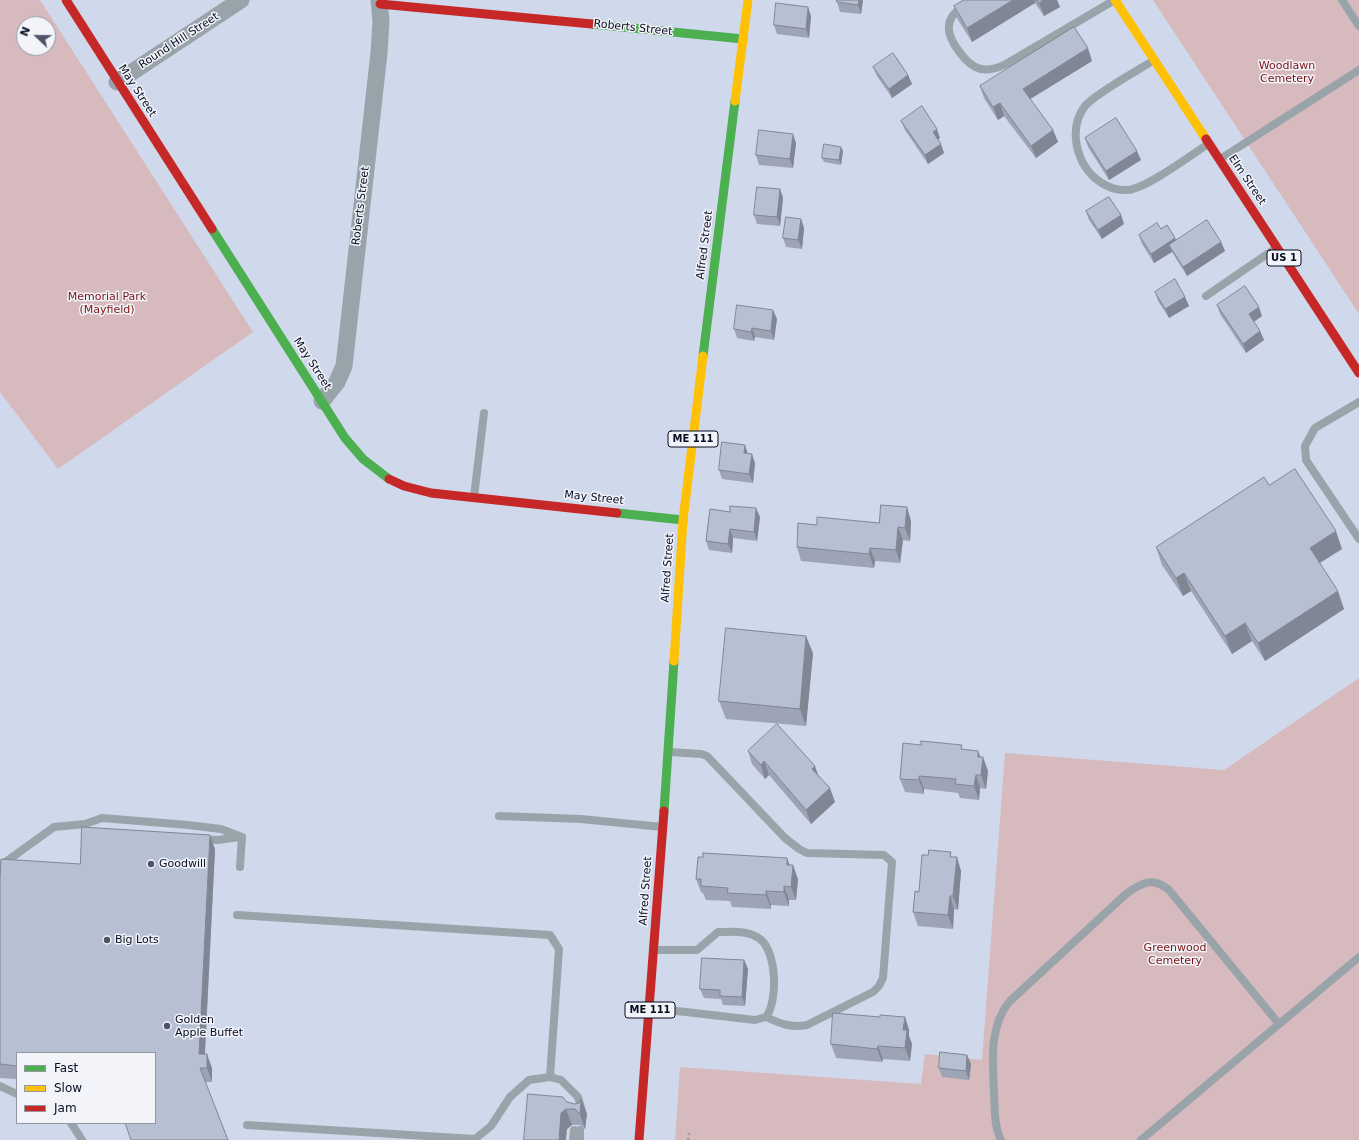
<!DOCTYPE html>
<html>
<head>
<meta charset="utf-8">
<style>
  body { margin:0 }
  #map { position:relative; width:1359px; height:1140px; overflow:hidden; background:#d0d8eb; font-family:"DejaVu Sans",sans-serif }
  canvas { display:block }
  .legend { position:absolute; left:16px; top:1052px; width:140px; height:72px; box-sizing:border-box; background:#f2f4fa; border:1px solid #9498a3; margin:0; padding:5px 7px; list-style:none; font-size:12px; color:#070d21 }
  .legend li { display:flex; align-items:center; gap:8px; height:20px }
  .legend b { width:20px; border:1px solid #9498a3 }
  .north { position:absolute; left:16px; top:16px; width:40px; height:40px; box-sizing:border-box; background:#f2f4fa; border:1px solid #9498a3; border-radius:50%; rotate:292deg; font-size:11px; font-weight:700; line-height:16px; text-align:center; color:#070d21 }
  .north::after { content:''; display:block; margin:auto; width:14px; height:18px; background:#4d5468; clip-path:polygon(50% 0,100% 100%,50% 72%,0 100%) }
</style>
</head>
<body>
<div id="map">
<canvas width="1359" height="1140"></canvas>
<ul class="legend">
<li><b style="height:5px;background:#4caf50"></b>Fast</li>
<li><b style="height:5px;background:#ffc107"></b>Slow</li>
<li><b style="height:5px;background:#c62828"></b>Jam</li>
</ul>
<div class="north">N</div>
</div>
<script>
const g = document.querySelector('canvas').getContext('2d');
g.lineJoin = 'round';
function fillPath(path, color) {
  g.fillStyle = color;
  g.fill(path, 'evenodd');
}
function trace(path, color, width, dash) {
  g.strokeStyle = color;
  g.lineWidth = width;
  g.lineCap = dash ? 'butt' : 'round';
  g.setLineDash(dash || []);
  g.stroke(path);
}
function drawText(font, color, halo, rows, align = 'center') {
  g.font = font + ' "DejaVu Sans",sans-serif';
  g.lineWidth = 3;
  g.setLineDash([]);
  g.textBaseline = 'middle';
  g.strokeStyle = halo;
  g.fillStyle = color;
  for (const [text, x, y, turn = 0] of rows) {
    g.save();
    g.translate(x, y);
    g.rotate((+turn || 0) * Math.PI / 180);
    g.textAlign = isNaN(turn) ? turn : align;
    if (halo) g.strokeText(text, 0, 0);
    g.fillText(text, 0, 0);
    g.restore();
  }
}
const green = new Path2D(`
  M 0,0 L 40,0 L 253,332 L 58,469 L 0,392 ZM 24,24 L 48,24 L 48,48 L 24,48 Z
  M 1153,0 L 1359,0 L 1359,314 Z
  M 1359,678 L 1359,1140 L 675,1140 L 680,1067 L 921,1084 L 925,1054 L 982,1060 L 1005,753 L 1224,770 Z`);
const path = new Path2D(`
  M 688,1140 L 689,1133`);
const lane = new Path2D(`
  M 972,0 C 964,5 953,12 950,21 C 947,29 950,37 954,44 C 968,66 980,77 1006,64 L 1113,1
  M 1342,0 L 1359,26
  M 1154,60 C 1137,71 1096,93 1085,106 C 1071,124 1074,150 1086,168 C 1095,181 1111,191 1127,190 C 1146,189 1191,155 1208,144
  M 1220,159 L 1359,70
  M 1206,296 L 1276,248
  M 1359,402 L 1315,428 L 1305,446 L 1306,460 L 1359,539
  M 474,497 L 484,413
  M 669,752 L 701,754 L 707,756 L 785,838 L 799,849 L 807,853 L 884,855 L 892,862 L 883,978 L 879,986 L 873,992 L 807,1025 C 791,1028 781,1024 766,1017
  M 499,816 L 581,819 L 662,827
  M 201,839 L 218,840 L 239,837
  M 0,866 L 54,827 L 85,824 L 102,818 L 188,825 L 221,829 L 242,837
  M 240,867 L 242,837
  M 237,915 L 550,935 L 559,949 L 550,1077
  M 651,1008 L 755,1020 L 766,1017 C 778,1001 777,952 760,939 C 748,930 732,932 718,932 L 697,950 L 655,950
  M 0,1086 L 17,1094
  M 71,1123 L 82,1140
  M 247,1125 L 475,1139 L 475,1140
  M 475,1139 L 491,1126 L 510,1097 L 529,1080 L 550,1077 L 561,1080 L 578,1097 L 582,1111
  M 573,1140 L 574,1130
  M 580,1140 L 580,1130
  M 1001,1140 C 994,1126 995,1110 994,1094 C 993,1063 988,1027 1010,1001 L 1126,894 C 1141,883 1153,876 1169,890 L 1279,1024
  M 1141,1140 L 1359,957`);
const street = new Path2D(`
  M 117,82 L 241,0
  M 322,401 L 337,382 L 344,366 L 379,53 L 381,21 L 379,0`);
const fast = new Path2D(`
  M 592,24 L 743,39
  M 212,229 L 345,438 L 363,459 L 389,479
  M 703,356 L 735,101
  M 617,513 L 683,520
  M 664,811 L 674,661`);
const slow = new Path2D(`
  M 1115,0 L 1206,139
  M 735,101 L 748,0
  M 674,661 L 683,520 L 703,356`);
const jam = new Path2D(`
  M 66,0 L 212,229
  M 380,4 L 592,24
  M 1206,139 L 1359,373
  M 389,479 L 404,486 L 431,493 L 617,513
  M 639,1140 L 664,811`);
const wall = new Path2D(`
  M 837,0 L 863,0 L 861,14 L 840,12 L 837,2 Z
  M 964,0 L 1057,0 L 1060,7 L 1044,16 L 1035,3 L 972,42 L 958,20 L 954,6 Z
  M 811,16 L 809,38 L 777,34 L 774,25 Z
  M 1092,61 L 1030,99 L 1053,130 L 1058,142 L 1036,158 L 1004,116 L 998,120 L 984,98 L 980,86 Z
  M 873,67 L 908,75 L 912,84 L 892,98 L 877,76 Z
  M 901,121 L 940,138 L 938,139 L 944,153 L 928,164 L 905,130 Z
  M 1085,138 L 1141,160 L 1109,180 L 1088,147 Z
  M 796,143 L 793,168 L 759,165 L 756,155 Z
  M 843,151 L 841,165 L 824,162 L 822,158 Z
  M 780,189 L 783,198 L 780,226 L 757,224 L 754,215 Z
  M 1086,211 L 1121,215 L 1124,224 L 1102,239 L 1089,220 Z
  M 801,219 L 804,228 L 802,249 L 786,247 L 783,238 Z
  M 1161,229 L 1175,238 L 1176,240 L 1221,242 L 1225,251 L 1187,276 L 1172,252 L 1154,263 L 1142,244 L 1139,235 Z
  M 1155,292 L 1185,297 L 1189,306 L 1169,318 L 1158,301 Z
  M 1217,305 L 1262,316 L 1254,322 L 1260,331 L 1264,340 L 1246,353 L 1220,314 Z
  M 777,319 L 774,340 L 755,337 L 754,341 L 737,338 L 734,329 Z
  M 748,453 L 755,463 L 753,483 L 722,479 L 719,470 Z
  M 1269,485 L 1342,549 L 1320,563 L 1344,609 L 1265,661 L 1252,641 L 1232,654 L 1191,591 L 1183,596 L 1162,565 L 1156,547 Z
  M 710,509 L 760,517 L 757,541 L 733,538 L 732,553 L 709,550 L 706,541 Z
  M 911,521 L 910,541 L 903,540 L 900,563 L 875,561 L 874,568 L 801,561 L 797,547 L 879,523 Z
  M 813,653 L 806,726 L 726,719 L 719,701 Z
  M 963,750 L 978,751 L 980,757 L 988,771 L 986,789 L 980,788 L 979,800 L 960,798 L 958,793 L 924,789 L 924,794 L 905,792 L 900,779 Z
  M 748,751 L 819,776 L 835,802 L 811,824 L 769,775 L 765,779 L 752,764 Z
  M 215,849 L 205,1054 L 212,1068 L 212,1082 L 206,1082 L 155,1053 L 17,1053 L 17,1079 L 0,1078 L 0,879 L 80,864 Z
  M 953,857 L 961,871 L 958,910 L 954,909 L 953,929 L 918,926 L 913,912 L 919,892 Z
  M 790,865 L 798,879 L 796,900 L 789,900 L 789,906 L 771,905 L 771,909 L 732,907 L 730,901 L 706,900 L 703,893 L 701,892 L 696,879 Z
  M 744,960 L 748,969 L 745,1006 L 723,1005 L 721,999 L 704,998 L 700,989 Z
  M 880,1017 L 905,1017 L 909,1030 L 909,1036 L 912,1044 L 910,1061 L 883,1059 L 882,1062 L 836,1058 L 831,1044 Z
  M 971,1064 L 969,1080 L 942,1077 L 939,1068 Z
  M 581,1099 L 587,1114 L 585,1129 L 580,1125 L 572,1125 L 567,1129 L 524,1140 L 567,1102 L 575,1104 L 579,1103 Z`);
const shadedWall = new Path2D(`
  M 859,0 L 863,0 L 861,14 L 858,5 Z
  M 1013,0 L 1035,0 L 1035,3 L 972,42 L 967,28 Z
  M 1044,0 L 1057,0 L 1060,7 L 1044,16 L 1039,3 Z
  M 808,7 L 811,16 L 809,38 L 806,29 Z
  M 1088,48 L 1092,61 L 1027,101 L 1023,89 Z
  M 908,75 L 912,84 L 892,98 L 889,89 Z
  M 1000,103 L 1004,116 L 998,120 L 993,107 Z
  M 937,129 L 940,138 L 936,141 L 933,132 Z
  M 1053,130 L 1058,142 L 1036,158 L 1031,146 Z
  M 793,134 L 796,143 L 793,168 L 790,159 Z
  M 941,144 L 944,153 L 928,164 L 925,155 Z
  M 841,147 L 843,151 L 841,165 L 839,160 Z
  M 1137,151 L 1141,160 L 1109,180 L 1106,171 Z
  M 780,189 L 783,198 L 780,226 L 777,217 Z
  M 1121,215 L 1124,224 L 1102,239 L 1098,230 Z
  M 801,219 L 804,228 L 802,249 L 798,240 Z
  M 1175,238 L 1178,247 L 1169,245 L 1172,252 L 1154,263 L 1151,254 Z
  M 1221,242 L 1225,251 L 1187,276 L 1183,267 Z
  M 1185,297 L 1189,306 L 1169,318 L 1165,309 Z
  M 1259,307 L 1262,316 L 1252,323 L 1249,314 Z
  M 773,310 L 777,319 L 774,340 L 771,331 Z
  M 752,328 L 755,337 L 754,341 L 751,332 Z
  M 1260,331 L 1264,340 L 1246,353 L 1243,344 Z
  M 745,445 L 748,454 L 744,453 Z
  M 752,454 L 755,463 L 753,483 L 749,474 Z
  M 907,507 L 911,521 L 910,541 L 905,528 Z
  M 756,508 L 760,517 L 757,541 L 754,532 Z
  M 898,527 L 903,540 L 900,563 L 896,550 Z
  M 730,529 L 733,538 L 732,553 L 728,544 Z
  M 1336,531 L 1342,549 L 1316,565 L 1310,548 Z
  M 870,548 L 875,561 L 874,568 L 869,554 Z
  M 1184,573 L 1191,591 L 1183,596 L 1176,578 Z
  M 1338,591 L 1344,609 L 1265,661 L 1258,643 Z
  M 1245,623 L 1252,641 L 1232,654 L 1225,636 Z
  M 806,636 L 813,653 L 806,726 L 800,709 Z
  M 978,751 L 983,763 L 983,757 L 988,771 L 986,789 L 981,775 L 978,757 Z
  M 764,761 L 769,775 L 765,779 L 761,765 Z
  M 815,766 L 820,780 L 812,769 Z
  M 976,775 L 980,788 L 979,800 L 974,786 Z
  M 919,776 L 924,789 L 924,794 L 919,780 Z
  M 830,788 L 835,802 L 811,824 L 806,810 Z
  M 210,835 L 215,849 L 204,1068 L 199,1054 Z
  M 957,857 L 961,871 L 958,910 L 953,896 Z
  M 787,858 L 792,872 L 787,865 Z
  M 793,865 L 798,879 L 796,900 L 791,887 Z
  M 784,886 L 789,900 L 789,906 L 784,892 Z
  M 766,891 L 771,905 L 771,909 L 766,895 Z
  M 950,896 L 954,909 L 953,929 L 948,915 Z
  M 744,960 L 748,969 L 745,1006 L 742,997 Z
  M 905,1017 L 909,1030 L 909,1036 L 912,1044 L 910,1061 L 905,1048 L 903,1030 Z
  M 878,1046 L 883,1059 L 882,1062 L 877,1049 Z
  M 207,1054 L 212,1068 L 212,1082 L 207,1068 Z
  M 967,1055 L 971,1064 L 969,1080 L 966,1071 Z
  M 581,1099 L 587,1114 L 585,1129 L 580,1114 Z
  M 566,1109 L 572,1125 L 567,1129 L 566,1140 L 559,1140 L 561,1113 Z`);
const building = new Path2D(`
  M 837,0 L 859,0 L 858,5 L 837,2 Z
  M 964,0 L 1013,0 L 967,28 L 954,6 Z
  M 1037,0 L 1044,0 L 1039,3 Z
  M 776,3 L 808,7 L 806,29 L 774,25 Z
  M 1074,27 L 1088,48 L 1023,89 L 1053,130 L 1031,146 L 1000,103 L 993,107 L 980,86 Z
  M 893,53 L 908,75 L 889,89 L 873,67 Z
  M 922,106 L 937,129 L 933,132 L 941,144 L 925,155 L 901,121 Z
  M 1116,118 L 1137,151 L 1106,171 L 1085,138 Z
  M 759,130 L 793,134 L 790,159 L 756,155 Z
  M 824,144 L 841,147 L 839,160 L 822,158 Z
  M 757,187 L 780,189 L 777,217 L 754,215 Z
  M 1109,197 L 1121,215 L 1098,230 L 1086,211 Z
  M 786,217 L 801,219 L 798,240 L 783,238 Z
  M 1207,220 L 1221,242 L 1183,267 L 1169,245 Z
  M 1157,223 L 1161,229 L 1167,225 L 1175,238 L 1151,254 L 1139,235 Z
  M 1175,279 L 1185,297 L 1165,309 L 1155,292 Z
  M 1245,286 L 1259,307 L 1249,314 L 1260,331 L 1243,344 L 1217,305 Z
  M 737,305 L 773,310 L 771,331 L 752,328 L 751,332 L 734,329 Z
  M 722,442 L 745,445 L 744,453 L 752,454 L 749,474 L 719,470 Z
  M 1295,469 L 1336,531 L 1310,548 L 1338,591 L 1258,643 L 1245,623 L 1225,636 L 1184,573 L 1176,578 L 1156,547 L 1264,477 L 1269,485 Z
  M 881,505 L 907,507 L 905,528 L 898,527 L 896,550 L 870,548 L 869,554 L 797,547 L 798,523 L 817,525 L 817,517 L 879,523 Z
  M 730,506 L 756,508 L 754,532 L 730,529 L 728,544 L 706,541 L 710,509 L 730,512 Z
  M 726,628 L 806,636 L 800,709 L 719,701 Z
  M 777,724 L 815,766 L 812,769 L 830,788 L 806,810 L 764,761 L 761,765 L 748,751 Z
  M 921,741 L 962,745 L 961,749 L 978,751 L 978,757 L 983,757 L 981,775 L 976,775 L 974,786 L 955,784 L 956,779 L 919,776 L 919,780 L 900,779 L 903,743 L 921,745 Z
  M 82,827 L 210,835 L 199,1054 L 207,1054 L 207,1068 L 200,1068 L 228,1140 L 131,1140 L 125,1123 L 155,1123 L 155,1053 L 17,1053 L 17,1066 L 0,1064 L 0,879 L 1,859 L 80,864 Z
  M 929,850 L 951,852 L 950,857 L 957,857 L 953,896 L 950,896 L 948,915 L 913,912 L 915,891 L 919,892 L 922,855 L 928,855 Z
  M 703,853 L 787,858 L 787,865 L 793,865 L 791,887 L 784,886 L 784,892 L 766,891 L 766,895 L 727,893 L 728,888 L 701,886 L 701,879 L 696,879 L 698,857 L 703,857 Z
  M 702,958 L 744,960 L 742,997 L 720,996 L 720,990 L 700,989 Z
  M 833,1013 L 880,1017 L 880,1015 L 905,1017 L 903,1030 L 907,1030 L 905,1048 L 878,1046 L 877,1049 L 831,1044 Z
  M 940,1052 L 967,1055 L 966,1071 L 939,1068 Z
  M 528,1094 L 563,1097 L 567,1102 L 575,1104 L 579,1103 L 581,1099 L 580,1114 L 575,1109 L 566,1109 L 561,1113 L 559,1140 L 524,1140 Z`);
const markers = [
  [151,864,4,"#4d5468"],
  [107,940,4,"#4d5468"],
  [167,1026,4,"#4d5468"]
];
const shields = [
  [1284,258,34],
  [693,439,50],
  [650,1010,50]
];
const shieldNames = [
  ["US 1",1284,258],
  ["ME 111",693,439],
  ["ME 111",650,1010]
];
const streetNames = [
  ["Roberts Street",633,28,6],
  ["Round Hill Street",179,41,-33],
  ["May Street",137,91,57],
  ["Elm Street",1247,180,56],
  ["Roberts Street",361,206,-83],
  ["Alfred Street",705,245,-83],
  ["May Street",312,364,57],
  ["May Street",594,498,6],
  ["Alfred Street",668,568,-86],
  ["Alfred Street",646,891,-86]
];
const parkNames = [
  ["Woodlawn",1287,66],
  ["Cemetery",1287,79],
  ["Memorial Park",107,297],
  ["(Mayfield)",107,310],
  ["Greenwood",1175,948],
  ["Cemetery",1175,961]
];
const poiNames = [
  ["Goodwill",159,864],
  ["Big Lots",115,940],
  ["Golden",175,1020],
  ["Apple Buffet",175,1033]
];
fillPath(green, '#d6babe');
trace(path, '#939ca4', 2.5, [2, 3]);
trace(lane, '#99a4aa', 8);
trace(street, '#99a4aa', 17);
trace(fast, '#4caf50', 9);
trace(slow, '#ffc107', 9);
trace(jam, '#c62828', 9);
fillPath(wall, '#9da4b5');
fillPath(shadedWall, '#808693');
fillPath(building, '#b7bfd2');
trace(building, '#808693', 1);
for (const [x, y, r, color] of markers) {
  const dot = new Path2D();
  dot.arc(x, y, r, 0, 2 * Math.PI);
  g.fillStyle = color;
  g.fill(dot);
  trace(dot, '#f2f4fa', 1.5);
}
for (const [x, y, w] of shields) {
  const box = new Path2D();
  box.roundRect(x - w / 2, y - 8, w, 16, 3);
  g.fillStyle = '#f2f4fa';
  g.fill(box);
  trace(box, '#070d21', 1);
}
drawText('bold 10px', '#070d21', null, shieldNames);
drawText('11px', '#070d21', '#f2f4fa', streetNames);
drawText('11px', '#7c1311', '#f2f4fa', parkNames);
drawText('11px', '#070d21', '#f2f4fa', poiNames, 'left');
</script>
</body>
</html>
